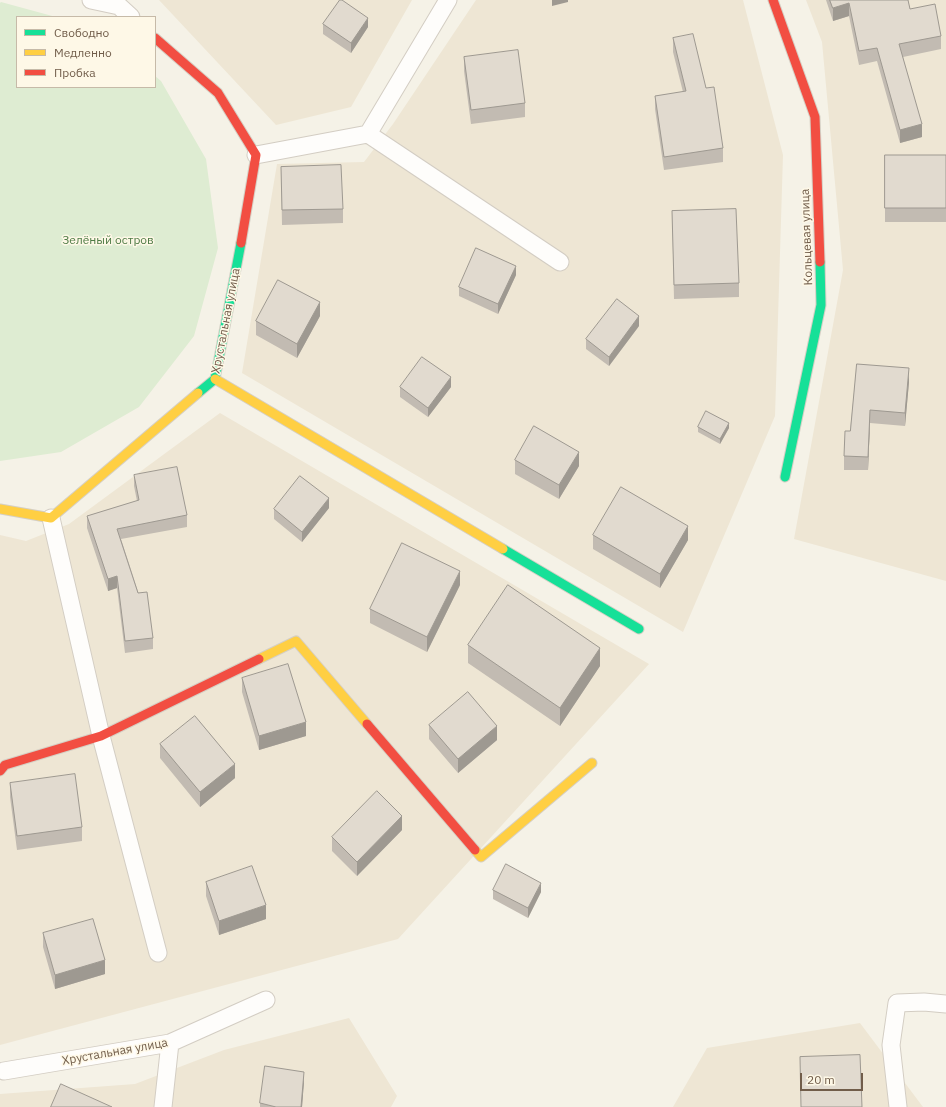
<!DOCTYPE html>
<html>
<head>
<meta charset="utf-8">
<style>
  body { margin:0 }
  #map { position:relative; width:946px; height:1107px; overflow:hidden; background:#f5f2e7; font-family:"IBM Plex Sans",sans-serif }
  canvas { display:block }
  .legend { position:absolute; left:16px; top:16px; width:140px; height:72px; box-sizing:border-box; background:#fef8e7; border:1px solid #c6baa8; margin:0; padding:5px 7px; list-style:none; font-size:12px; color:#715d4a }
  .legend li { display:flex; align-items:center; gap:8px; height:20px }
  .legend b { width:20px; border:1px solid #c6baa8 }
  .scale { position:absolute; left:800px; top:1073px; width:63px; height:18px; box-sizing:border-box; border:2px solid #715d4a; border-top:0; padding-left:5px; font-size:12px; line-height:14px; white-space:nowrap; color:#715d4a; -webkit-text-stroke:3px #fef8e7; paint-order:stroke }
</style>
</head>
<body>
<div id="map">
<canvas width="946" height="1107"></canvas>
<ul class="legend">
<li><b style="height:5px;background:#16e098"></b>Свободно</li>
<li><b style="height:5px;background:#ffcf43"></b>Медленно</li>
<li><b style="height:5px;background:#f24e42"></b>Пробка</li>
</ul>
<div class="scale">20 m</div>
</div>
<script>
const g = document.querySelector('canvas').getContext('2d');
g.lineJoin = 'round';
function fillPath(path, color) {
  g.fillStyle = color;
  g.fill(path, 'evenodd');
}
function trace(path, color, width, dash) {
  g.strokeStyle = color;
  g.lineWidth = width;
  g.lineCap = dash ? 'butt' : 'round';
  g.setLineDash(dash || []);
  g.stroke(path);
}
function drawText(font, color, halo, rows, align = 'center') {
  g.font = font + ' "IBM Plex Sans",sans-serif';
  g.lineWidth = 3;
  g.setLineDash([]);
  g.textBaseline = 'middle';
  g.strokeStyle = halo;
  g.fillStyle = color;
  for (const [text, x, y, turn = 0] of rows) {
    g.save();
    g.translate(x, y);
    g.rotate((+turn || 0) * Math.PI / 180);
    g.textAlign = isNaN(turn) ? turn : align;
    if (halo) g.strokeText(text, 0, 0);
    g.fillText(text, 0, 0);
    g.restore();
  }
}
const residential = new Path2D(`
  M 159,0 L 412,0 L 351,107 L 276,125 Z
  M 476,0 L 743,0 L 783,155 L 775,416 L 683,632 L 242,373 L 277,164 L 364,162 L 393,124 Z
  M 806,0 L 946,0 L 946,581 L 794,539 L 843,270 L 822,42 Z
  M 220,413 L 649,664 L 398,939 L 0,1045 L 0,535 L 26,541 L 69,524 Z
  M 349,1018 L 397,1096 L 391,1107 L 0,1107 L 0,1094 L 135,1084 L 224,1050 Z
  M 860,1023 L 923,1107 L 673,1107 L 707,1048 Z`);
const green = new Path2D(`
  M 1,2 L 56,17 L 17,17 L 17,87 L 155,87 L 155,76 L 161,81 L 206,159 L 218,248 L 194,336 L 139,407 L 61,452 L 0,461 L 0,3 Z`);
const street = new Path2D(`
  M 91,0 L 119,6 L 131,17
  M 368,134 L 448,0
  M 256,155 L 368,134 L 560,262
  M 51,518 L 101,736 L 158,953
  M 4,1071 L 170,1043 L 266,1000
  M 163,1107 L 170,1043
  M 898,1107 L 891,1045 L 897,1003 L 924,1002 L 946,1004`);
const fast = new Path2D(`
  M 198,393 L 215,379 L 241,243
  M 785,477 L 821,305 L 820,262
  M 503,549 L 639,629`);
const slow = new Path2D(`
  M 215,379 L 503,549
  M 0,509 L 51,518 L 198,393
  M 259,659 L 296,641 L 367,724
  M 475,850 L 481,857 L 592,763`);
const jam = new Path2D(`
  M 773,0 L 815,117 L 820,262
  M 155,38 L 218,93 L 256,155 L 241,243
  M 367,724 L 475,850
  M 0,771 L 5,765 L 101,736 L 259,659`);
const wall = new Path2D(`
  M 826,0 L 908,0 L 910,9 L 941,36 L 941,49 L 903,57 L 922,137 L 900,143 L 877,61 L 859,65 L 849,16 L 833,21 Z
  M 323,24 L 368,27 L 351,53 L 323,34 Z
  M 673,38 L 706,88 L 723,148 L 723,162 L 664,170 L 655,109 L 655,96 L 683,92 L 673,52 Z
  M 464,57 L 525,103 L 525,117 L 471,124 L 464,71 Z
  M 885,155 L 946,155 L 946,222 L 885,222 Z
  M 281,167 L 343,209 L 343,223 L 282,225 Z
  M 672,211 L 739,283 L 739,297 L 674,299 Z
  M 516,275 L 498,314 L 459,296 L 459,287 Z
  M 320,316 L 297,358 L 256,335 L 256,321 Z
  M 639,326 L 609,366 L 586,349 L 586,339 Z
  M 857,364 L 909,382 L 905,426 L 870,423 L 868,470 L 844,470 L 844,456 L 850,431 Z
  M 400,387 L 451,387 L 428,417 L 400,397 Z
  M 698,427 L 729,428 L 720,444 L 698,432 Z
  M 515,460 L 579,466 L 559,499 L 515,474 Z
  M 134,475 L 187,515 L 187,527 L 121,539 L 153,638 L 153,649 L 125,653 L 117,588 L 108,591 L 87,528 L 87,516 L 137,501 L 134,486 Z
  M 329,508 L 302,542 L 274,519 L 274,509 Z
  M 593,535 L 688,540 L 660,588 L 593,549 Z
  M 460,585 L 427,652 L 370,623 L 370,609 Z
  M 468,645 L 600,666 L 560,726 L 468,663 Z
  M 242,678 L 306,736 L 259,750 L 242,692 Z
  M 429,725 L 497,740 L 458,773 L 429,739 Z
  M 160,744 L 235,778 L 200,807 L 160,758 Z
  M 10,783 L 82,827 L 82,841 L 17,850 L 10,797 Z
  M 402,830 L 357,876 L 332,851 L 332,837 Z
  M 206,882 L 266,919 L 219,935 L 206,896 Z
  M 493,890 L 541,892 L 528,918 L 493,899 Z
  M 43,933 L 105,974 L 55,989 L 43,947 Z
  M 304,1081 L 302,1107 L 260,1107 L 260,1103 Z`);
const shadedWall = new Path2D(`
  M 552,0 L 568,0 L 568,2 L 552,6 Z
  M 849,3 L 849,16 L 833,21 L 833,8 Z
  M 368,18 L 368,27 L 351,53 L 351,43 Z
  M 922,124 L 922,137 L 900,143 L 900,130 Z
  M 516,266 L 516,275 L 498,314 L 498,304 Z
  M 320,302 L 320,316 L 297,358 L 297,344 Z
  M 639,316 L 639,326 L 609,366 L 609,357 Z
  M 909,368 L 909,382 L 905,426 L 905,413 Z
  M 451,377 L 451,387 L 428,417 L 428,408 Z
  M 870,410 L 870,423 L 868,470 L 868,457 Z
  M 729,423 L 729,428 L 720,444 L 720,439 Z
  M 579,452 L 579,466 L 559,499 L 559,485 Z
  M 329,498 L 329,508 L 302,542 L 302,532 Z
  M 688,526 L 688,540 L 660,588 L 660,574 Z
  M 460,571 L 460,585 L 427,652 L 427,637 Z
  M 117,576 L 117,588 L 108,591 L 108,579 Z
  M 600,648 L 600,666 L 560,726 L 560,708 Z
  M 306,722 L 306,736 L 259,750 L 259,736 Z
  M 497,726 L 497,740 L 458,773 L 458,759 Z
  M 235,764 L 235,778 L 200,807 L 200,792 Z
  M 402,816 L 402,830 L 357,876 L 357,862 Z
  M 541,883 L 541,892 L 528,918 L 528,908 Z
  M 266,905 L 266,919 L 219,935 L 219,921 Z
  M 105,960 L 105,974 L 55,989 L 55,975 Z
  M 304,1072 L 304,1081 L 302,1107 L 301,1107 Z`);
const building = new Path2D(`
  M 340,0 L 342,0 L 368,18 L 351,43 L 323,24 Z
  M 830,0 L 908,0 L 910,9 L 935,4 L 941,36 L 899,44 L 922,124 L 900,130 L 877,48 L 859,51 L 849,3 L 833,8 Z
  M 693,34 L 706,88 L 714,87 L 723,148 L 664,157 L 655,96 L 686,91 L 673,38 Z
  M 518,50 L 525,103 L 471,110 L 464,57 Z
  M 885,155 L 946,155 L 946,208 L 885,208 Z
  M 341,165 L 343,209 L 282,210 L 281,167 Z
  M 736,209 L 739,283 L 674,285 L 672,211 Z
  M 476,248 L 516,266 L 498,304 L 459,287 Z
  M 278,280 L 320,302 L 297,344 L 256,321 Z
  M 617,299 L 639,316 L 609,357 L 586,339 Z
  M 422,357 L 451,377 L 428,408 L 400,387 Z
  M 857,364 L 909,368 L 905,413 L 870,410 L 868,457 L 844,456 L 845,431 L 850,431 Z
  M 706,411 L 729,423 L 720,439 L 698,427 Z
  M 534,426 L 579,452 L 559,485 L 515,460 Z
  M 177,467 L 187,515 L 117,529 L 138,593 L 147,592 L 153,638 L 125,641 L 117,576 L 108,579 L 87,516 L 139,500 L 134,475 Z
  M 300,476 L 329,498 L 302,532 L 274,509 Z
  M 621,487 L 688,526 L 660,574 L 593,535 Z
  M 402,543 L 460,571 L 427,637 L 370,609 Z
  M 508,585 L 600,648 L 560,708 L 468,645 Z
  M 288,664 L 306,722 L 259,736 L 242,678 Z
  M 468,692 L 497,726 L 458,759 L 429,725 Z
  M 195,716 L 235,764 L 200,792 L 160,744 Z
  M 75,774 L 82,827 L 17,836 L 10,783 Z
  M 377,791 L 402,816 L 357,862 L 332,837 Z
  M 506,864 L 541,883 L 528,908 L 493,890 Z
  M 252,866 L 266,905 L 219,921 L 206,882 Z
  M 93,919 L 105,960 L 55,975 L 43,933 Z
  M 860,1055 L 862,1107 L 801,1107 L 800,1057 Z
  M 265,1066 L 304,1072 L 301,1107 L 276,1107 L 260,1103 Z
  M 61,1084 L 112,1107 L 51,1107 Z`);
const streetNames = [
  ["Кольцевая улица",807,237,-92],
  ["Хрустальная улица",226,321,-79],
  ["Хрустальная улица",115,1052,-10]
];
const parkNames = [
  ["Зелёный остров",108,241]
];
fillPath(residential, '#eee6d4');
fillPath(green, '#deecd2');
trace(street, '#d3cdc3', 19);
trace(fast, '#d5cfc4', 11);
trace(slow, '#d5cfc4', 11);
trace(jam, '#d5cfc4', 11);
trace(street, '#fefdfb', 17);
trace(fast, '#16e098', 9);
trace(slow, '#ffcf43', 9);
trace(jam, '#f24e42', 9);
fillPath(wall, '#c2bbb2');
fillPath(shadedWall, '#9e9991');
fillPath(building, '#e1dacf');
trace(building, '#9e9991', 1);
drawText('12px', '#715d4a', '#fef8e7', streetNames);
drawText('12px', '#4e7b45', '#fef8e7', parkNames);
</script>
</body>
</html>
